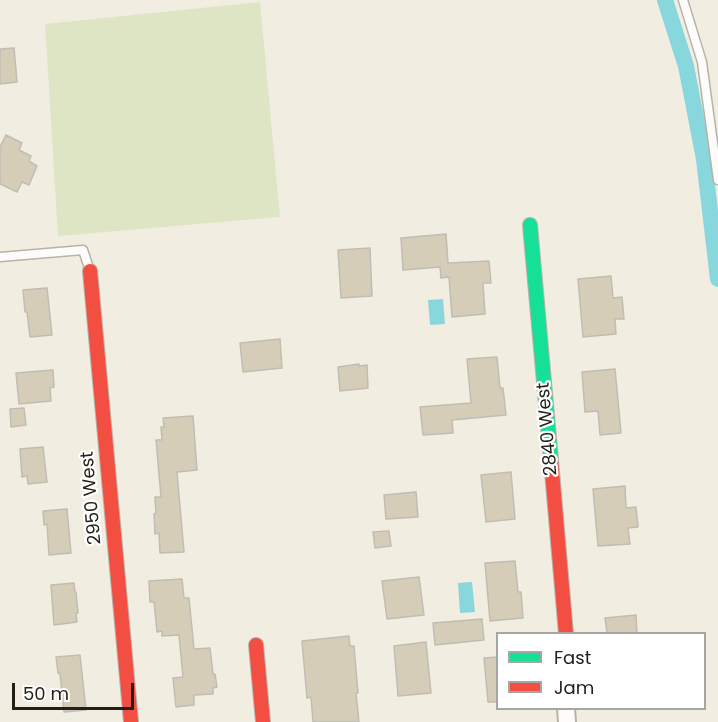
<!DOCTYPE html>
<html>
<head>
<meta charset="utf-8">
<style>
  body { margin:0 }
  #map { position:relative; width:718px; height:722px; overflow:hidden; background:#f2ede1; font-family:Poppins,sans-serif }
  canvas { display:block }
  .legend { position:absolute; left:496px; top:632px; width:210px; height:78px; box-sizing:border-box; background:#fff; border:2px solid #a7a6a3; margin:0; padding:8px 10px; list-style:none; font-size:18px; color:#232018 }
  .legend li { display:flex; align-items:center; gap:12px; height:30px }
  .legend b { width:30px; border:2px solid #a7a6a3 }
  .scale { position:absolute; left:12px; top:683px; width:122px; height:27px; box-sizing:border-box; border:3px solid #232018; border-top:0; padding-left:8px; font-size:18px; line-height:21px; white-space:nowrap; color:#232018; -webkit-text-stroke:4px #fff; paint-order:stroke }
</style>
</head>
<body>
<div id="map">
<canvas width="718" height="722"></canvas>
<ul class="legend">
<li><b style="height:8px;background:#16e098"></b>Fast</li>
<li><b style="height:8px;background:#f24e42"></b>Jam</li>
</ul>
<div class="scale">50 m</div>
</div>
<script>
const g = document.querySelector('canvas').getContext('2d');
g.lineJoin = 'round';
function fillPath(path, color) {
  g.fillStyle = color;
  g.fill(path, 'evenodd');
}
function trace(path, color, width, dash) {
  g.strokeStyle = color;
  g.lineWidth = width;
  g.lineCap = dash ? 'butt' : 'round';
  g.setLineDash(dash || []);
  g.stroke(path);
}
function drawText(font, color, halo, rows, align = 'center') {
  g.font = font + ' Poppins,sans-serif';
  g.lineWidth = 4.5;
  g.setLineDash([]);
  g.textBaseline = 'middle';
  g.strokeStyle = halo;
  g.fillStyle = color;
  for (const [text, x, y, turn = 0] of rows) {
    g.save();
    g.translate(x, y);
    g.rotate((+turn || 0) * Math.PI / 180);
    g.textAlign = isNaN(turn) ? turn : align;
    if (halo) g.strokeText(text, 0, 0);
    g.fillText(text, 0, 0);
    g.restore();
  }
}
const green = new Path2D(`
  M 260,2 L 280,217 L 58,236 L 45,24 Z`);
const water = new Path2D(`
  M 443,299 L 445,324 L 430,325 L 428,300 Z
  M 472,582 L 475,612 L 460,613 L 458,583 Z`);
const canal = new Path2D(`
  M 665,0 L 686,66 L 704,159 L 718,279`);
const building = new Path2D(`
  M 14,48 L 17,82 L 0,84 L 0,49 Z
  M 6,135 L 22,143 L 19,150 L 31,156 L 29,161 L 37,166 L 29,185 L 22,182 L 17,192 L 0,184 L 0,147 Z
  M 446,234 L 448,263 L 489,261 L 491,283 L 483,283 L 485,314 L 452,317 L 449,277 L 441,278 L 440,267 L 403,270 L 401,238 Z
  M 370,248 L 372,296 L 341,298 L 338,250 Z
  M 611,276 L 613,298 L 622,297 L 624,319 L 615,319 L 616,334 L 583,337 L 578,279 Z
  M 47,288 L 52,335 L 30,337 L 27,312 L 25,312 L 23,290 Z
  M 280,339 L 282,368 L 243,372 L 240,343 Z
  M 497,357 L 500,388 L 503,388 L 506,415 L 452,420 L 453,433 L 423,435 L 420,407 L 471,403 L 467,359 Z
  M 359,364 L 359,366 L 367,365 L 368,388 L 340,391 L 338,367 Z
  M 615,369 L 621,433 L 600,435 L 598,411 L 585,412 L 582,372 Z
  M 53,370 L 54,387 L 50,388 L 51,401 L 19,404 L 16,373 Z
  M 24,408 L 26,425 L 11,427 L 10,409 Z
  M 193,416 L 197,470 L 177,472 L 184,552 L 160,553 L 159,533 L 155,534 L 154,514 L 156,513 L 155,497 L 161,497 L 156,440 L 162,440 L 161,427 L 164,427 L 163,418 Z
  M 43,447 L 47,482 L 28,484 L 27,476 L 22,477 L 20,449 Z
  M 511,472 L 515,519 L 486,522 L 481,475 Z
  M 625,486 L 626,508 L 636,507 L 638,527 L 628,528 L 630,544 L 598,546 L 593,489 Z
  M 416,492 L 418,517 L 386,519 L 384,495 Z
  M 67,509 L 71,553 L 49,555 L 47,524 L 44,525 L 43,511 Z
  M 389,531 L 391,546 L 375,548 L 373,532 Z
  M 515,561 L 518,592 L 521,592 L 523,618 L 490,621 L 485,563 Z
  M 419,577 L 424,615 L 387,619 L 382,581 Z
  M 182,579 L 184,598 L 189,598 L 194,649 L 210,648 L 213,674 L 215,674 L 217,687 L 213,688 L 213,694 L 194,695 L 194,705 L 176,707 L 173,678 L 183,677 L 179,635 L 162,636 L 162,631 L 157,632 L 154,602 L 150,602 L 149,581 Z
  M 74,583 L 75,592 L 76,592 L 78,613 L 76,613 L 77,622 L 54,625 L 51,585 Z
  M 636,615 L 637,633 L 607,633 L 605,618 Z
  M 482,619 L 484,640 L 435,645 L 433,623 Z
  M 349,636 L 350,646 L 354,646 L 358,693 L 356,693 L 359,722 L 313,722 L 311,697 L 307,698 L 302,641 Z
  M 426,642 L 431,693 L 398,696 L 394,646 Z
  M 80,655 L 86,710 L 64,712 L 60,674 L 58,673 L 56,657 Z
  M 498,657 L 498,702 L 488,702 L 484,658 Z`);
const lane = new Path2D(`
  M 683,0 L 702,62 L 718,180
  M 0,257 L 83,250 L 90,271`);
const street = new Path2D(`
  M 566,708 L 567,722`);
const fast = new Path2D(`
  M 530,225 L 551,460`);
const jam = new Path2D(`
  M 90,271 L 131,722
  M 551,460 L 566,634
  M 256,645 L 263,722`);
const streetNames = [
  ["2840 West",548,429,-95],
  ["2950 West",92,498,-95]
];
fillPath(green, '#dee5c4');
fillPath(water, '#88d7dd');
trace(canal, '#88d7dd', 16);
fillPath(building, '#d5cdb8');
trace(building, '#c0bdb3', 1.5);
trace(lane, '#b7b3aa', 11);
trace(street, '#b7b3aa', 20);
trace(fast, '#b7b3aa', 16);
trace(jam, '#b7b3aa', 16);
trace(lane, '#fdfcfa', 8);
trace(street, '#fdfcfa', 16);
trace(fast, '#16e098', 14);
trace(jam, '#f24e42', 14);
drawText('18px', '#232018', '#fff', streetNames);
</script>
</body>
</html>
